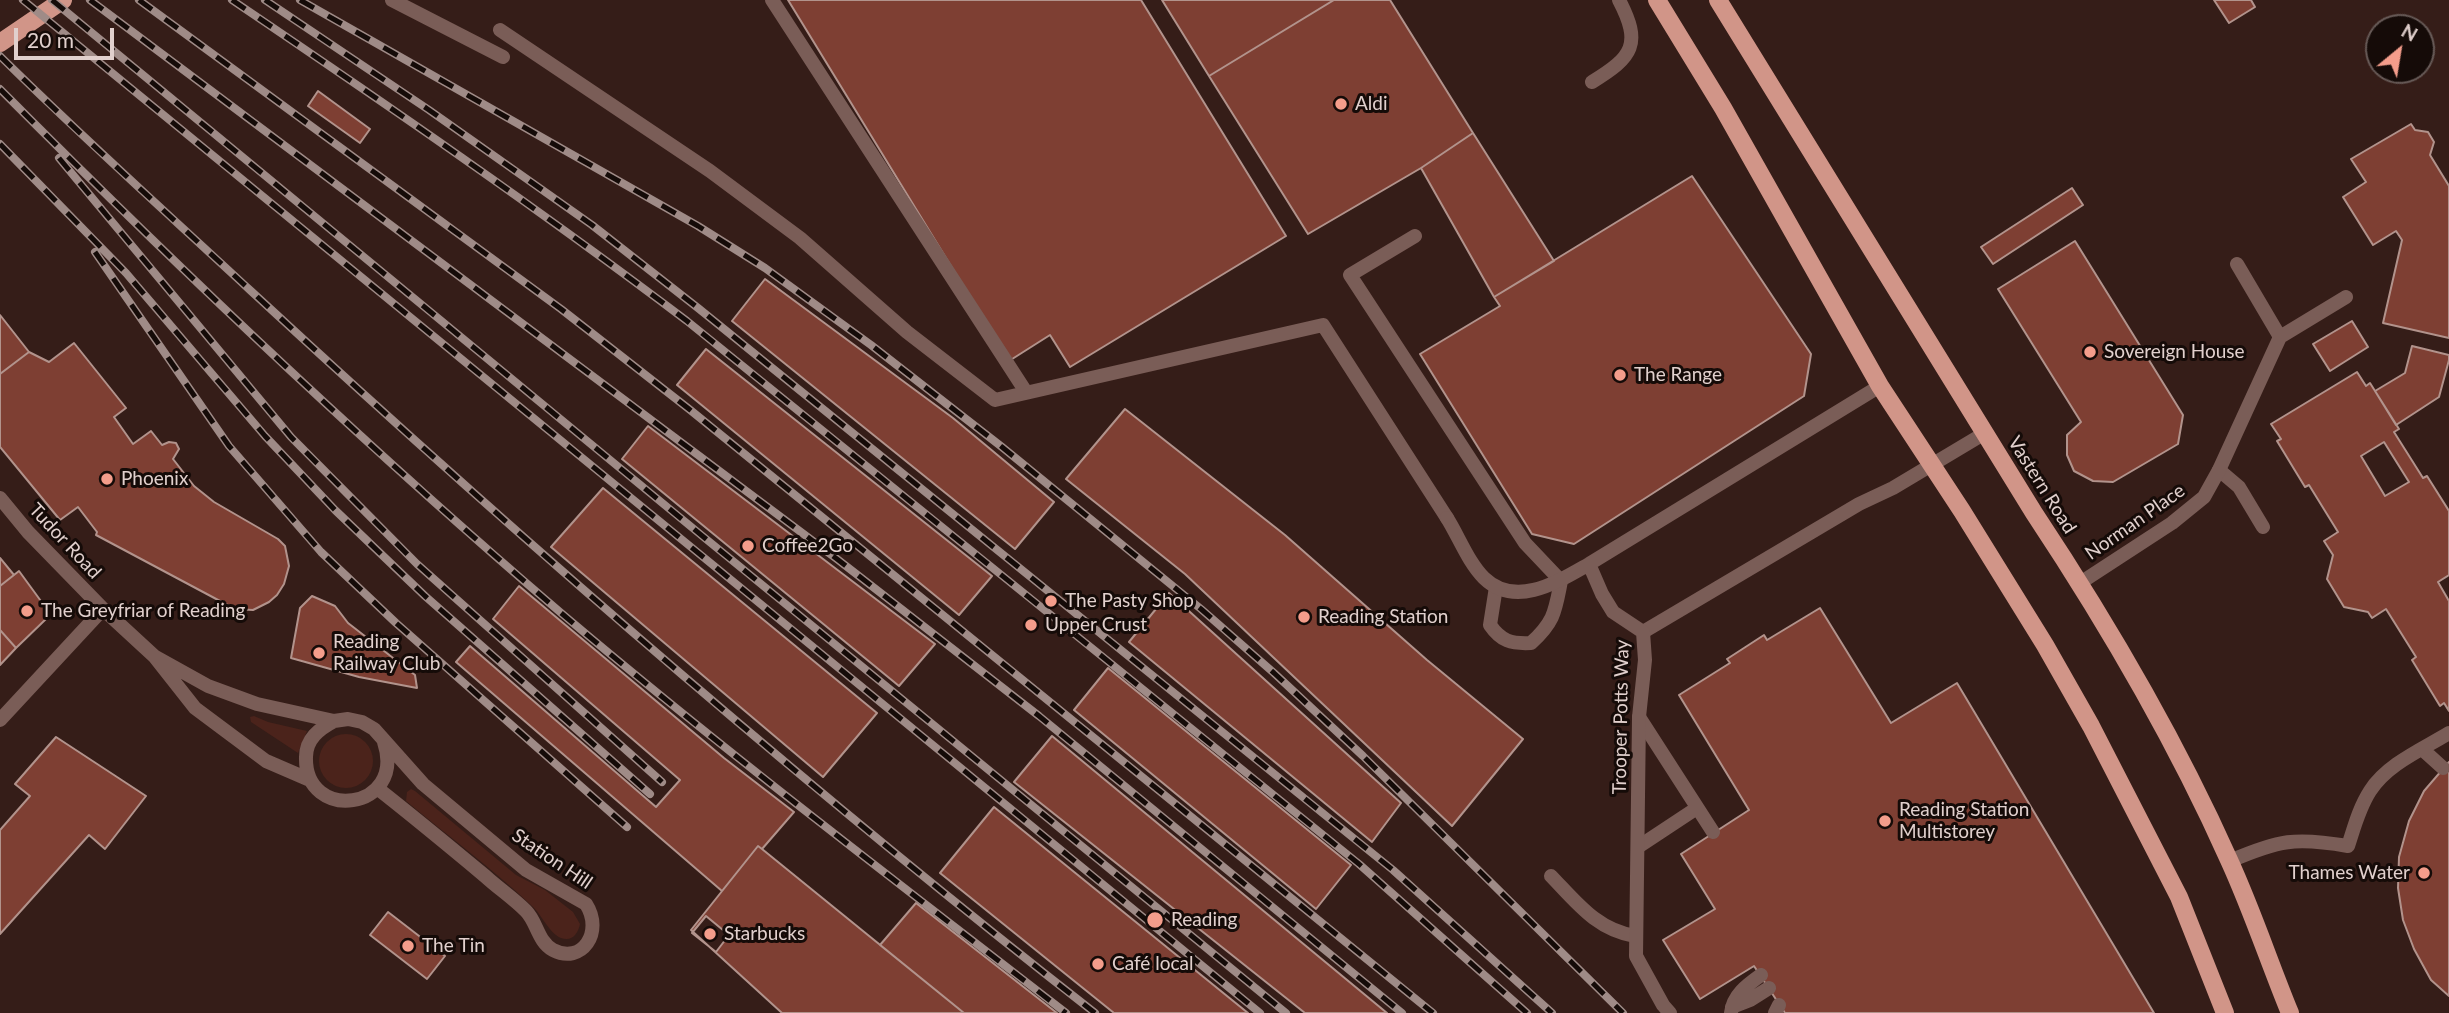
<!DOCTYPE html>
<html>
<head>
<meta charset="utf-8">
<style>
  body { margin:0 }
  #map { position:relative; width:2449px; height:1013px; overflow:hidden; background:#351d18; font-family:Lato,sans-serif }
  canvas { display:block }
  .north { position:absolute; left:2365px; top:14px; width:70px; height:70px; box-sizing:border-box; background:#150b08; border:2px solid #675a57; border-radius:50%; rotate:30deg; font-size:19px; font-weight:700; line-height:28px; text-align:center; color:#e1d0cd }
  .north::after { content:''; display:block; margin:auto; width:24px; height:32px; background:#f49d8b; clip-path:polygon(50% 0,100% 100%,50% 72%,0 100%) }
  .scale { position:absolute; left:14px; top:28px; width:100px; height:32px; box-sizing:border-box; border:4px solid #e1d0cd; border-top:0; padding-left:9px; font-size:21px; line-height:24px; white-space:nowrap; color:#e1d0cd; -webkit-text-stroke:5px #150b08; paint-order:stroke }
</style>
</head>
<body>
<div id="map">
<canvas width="2449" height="1013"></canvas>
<div class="north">N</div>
<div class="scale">20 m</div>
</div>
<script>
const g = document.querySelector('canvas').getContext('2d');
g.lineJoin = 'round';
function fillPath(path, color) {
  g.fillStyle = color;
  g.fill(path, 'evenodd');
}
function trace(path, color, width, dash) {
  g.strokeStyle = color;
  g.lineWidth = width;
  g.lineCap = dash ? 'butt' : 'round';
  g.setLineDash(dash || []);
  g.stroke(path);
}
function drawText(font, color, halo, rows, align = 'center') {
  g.font = font + ' Lato,sans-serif';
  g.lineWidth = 6;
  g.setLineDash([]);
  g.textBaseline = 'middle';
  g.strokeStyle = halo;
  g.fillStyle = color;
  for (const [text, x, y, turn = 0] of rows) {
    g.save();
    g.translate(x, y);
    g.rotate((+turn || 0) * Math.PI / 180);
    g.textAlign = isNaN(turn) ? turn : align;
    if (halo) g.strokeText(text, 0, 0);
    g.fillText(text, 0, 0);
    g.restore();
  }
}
const green = new Path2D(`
  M 254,716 L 268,722 L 307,731 L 298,753 L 251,722 L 250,717 Z
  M319 761a27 27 0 1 1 54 0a27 27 0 1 1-54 0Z
  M 411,789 L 415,791 L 516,875 L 545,890 L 573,912 L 580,924 C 578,934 572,942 561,938 C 549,933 542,915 532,906 C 493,869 448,836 406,801 L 407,792 Z`);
const building = new Path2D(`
  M 788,0 L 1141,0 L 1286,236 L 1070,367 L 1050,335 L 1009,361 Z
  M 1162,0 L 1334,0 L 1209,76 Z
  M 1334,0 L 1390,0 L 1473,133 L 1421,168 L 1308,234 L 1209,76 Z
  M 2214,0 L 2251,0 L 2255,7 L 2229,23 Z
  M 318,91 L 370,129 L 360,143 L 308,106 Z
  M 2411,124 L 2415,130 L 2428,132 L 2434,142 L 2430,155 L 2449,186 L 2449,338 L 2383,323 L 2402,240 L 2396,231 L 2373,245 L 2343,197 L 2366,182 L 2351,159 Z
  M 1473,133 L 1554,261 L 1494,297 L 1421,168 Z
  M 1692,176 L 1811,354 L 1804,396 L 1574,544 L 1532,534 L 1420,354 L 1500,306 L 1494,297 Z
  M 2072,188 L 2083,205 L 1993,264 L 1981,247 Z
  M 2075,241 L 2183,415 L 2178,444 L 2113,482 L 2093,481 L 2074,471 L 2067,455 L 2067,435 L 2081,422 L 1998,289 Z
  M 765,279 L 953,418 L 1054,502 L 1015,549 L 732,321 Z
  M 0,315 L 29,352 L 0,374 Z
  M 2352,321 L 2368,347 L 2330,371 L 2313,344 Z
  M 74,343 L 126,408 L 114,417 L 133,444 L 151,431 L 162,445 L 169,442 L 176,443 L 179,449 L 173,459 L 194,486 L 214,502 L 278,539 L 285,546 L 289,566 L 284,584 L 277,595 L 269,602 L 253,610 L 235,609 L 96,535 L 97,532 L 78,507 L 60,520 L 0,447 L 0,374 L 29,352 L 49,362 Z
  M 2412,346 L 2449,355 L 2449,360 L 2439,397 L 2396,425 L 2375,391 L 2405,373 Z
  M 706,349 L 992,576 L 959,615 L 677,385 Z
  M 2357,372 L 2366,386 L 2370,383 L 2399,429 L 2394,432 L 2423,478 L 2427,476 L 2449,511 L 2449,575 L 2438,582 L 2449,601 L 2449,711 L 2444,703 L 2440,706 L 2412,660 L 2416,657 L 2386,609 L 2372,618 L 2368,612 L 2344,607 L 2327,579 L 2333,555 L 2324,541 L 2338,532 L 2309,485 L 2305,487 L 2277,441 L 2281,439 L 2271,424 ZM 2384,442 L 2409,482 L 2385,496 L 2361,456 Z
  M 1125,409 L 1285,535 L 1427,660 L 1523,739 L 1452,826 L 1185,574 L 1066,479 Z
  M 648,426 L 935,644 L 899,686 L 622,459 Z
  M 603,488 L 877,713 L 823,777 L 551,547 Z
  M 0,558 L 14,575 L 0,586 Z
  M 19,571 L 46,608 L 46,619 L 16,648 L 0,630 L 0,586 Z
  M 519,586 L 724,758 L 794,812 L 762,849 L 758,846 L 722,891 L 456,662 L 470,646 L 656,807 L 680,780 L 493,619 Z
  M 1169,593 L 1401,803 L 1372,842 L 1129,642 Z
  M 312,596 L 335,606 L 348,623 L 415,675 L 417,688 L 359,677 L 291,658 L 300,608 Z
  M 1820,608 L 1891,723 L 1957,683 L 2154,1013 L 1785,1013 L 1754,966 L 1700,999 L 1663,940 L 1715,909 L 1681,854 L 1749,810 L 1679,695 L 1730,663 L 1727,659 L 1764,635 L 1767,640 Z
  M 0,630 L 16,648 L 0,665 Z
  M 1108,668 L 1351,865 L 1316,909 L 1074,710 Z
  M 1052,736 L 1387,1013 L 1305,1013 L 1014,782 Z
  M 56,737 L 146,796 L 105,849 L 89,835 L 0,934 L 0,830 L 30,796 L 15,784 Z
  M 2449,762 L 2449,996 L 2431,980 L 2414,949 L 2403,920 L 2398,888 L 2399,857 L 2409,821 L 2424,791 Z
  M 994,807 L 1248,1013 L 1114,1013 L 940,873 Z
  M 758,846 L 762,849 L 964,1013 L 782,1013 L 691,930 Z
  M 916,903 L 1057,1013 L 964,1013 L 880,945 Z
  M 388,912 L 445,956 L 427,979 L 370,935 Z
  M 706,916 L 729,935 L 716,952 L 692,933 Z`);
const lane = new Path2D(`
  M 392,0 L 503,57
  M 772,0 L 1026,392
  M 500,30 L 710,171 L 800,238 L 907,332 L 995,400 L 1323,325 L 1447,518
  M 1592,82 C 1633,57 1642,44 1619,0
  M 1415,236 L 1350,275 L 1525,543 L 1561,581 C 1555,611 1555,621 1531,643 C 1511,644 1501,641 1490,625 L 1496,587
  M 2219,470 L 2239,487 L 2263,527
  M 1643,632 L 1859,504 L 1893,488 L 1985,433
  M 1639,717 L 1713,832
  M 2422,749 L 2443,768
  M 1638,847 L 1697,808
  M 2230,861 C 2279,840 2295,837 2348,846 C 2354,828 2359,808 2370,791 C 2387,764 2423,749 2449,733
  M 1551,876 C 1577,903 1597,930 1635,936
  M 1732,1007 L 1750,1000 L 1769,988
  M 1731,1013 C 1733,995 1747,985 1761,975
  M 1775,1013 L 1779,1005`);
const street = new Path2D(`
  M 2237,264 L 2280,337
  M 0,498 L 28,532 L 103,609 L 154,656 L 195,708 L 266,761 L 310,780
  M 1447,518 C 1459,537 1468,562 1484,578 C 1516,609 1559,581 1589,564 L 1880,386
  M 1589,564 L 1602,594 L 1613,612 L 1643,632 L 1645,660 L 1639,717 L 1636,956 L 1663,1005 L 1670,1013
  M 2080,583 L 2172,523 L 2204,497 L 2219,470 L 2280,337 L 2346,297
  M 154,656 L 208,686 L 257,704 L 334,721 L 348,719 L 362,722 L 374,729 L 423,784 L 526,870 L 586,904 C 604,932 582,965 553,950 C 538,942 537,922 526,911 C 513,898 498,888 485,876 C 449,846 414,817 377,788
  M 0,720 L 103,609
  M 334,721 C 319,729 306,739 306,757 C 304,823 407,811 384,742`);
const primary = new Path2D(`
  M 1657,0 L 1723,108 L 1880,386 L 1962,511 L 2045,645 L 2091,726 L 2179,897 L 2225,1013
  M 1718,0 L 2034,513 C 2107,623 2175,739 2229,860 C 2252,910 2269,962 2290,1013
  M 0,43 L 63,0`);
const rail = new Path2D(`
  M 23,0 L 1260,1013
  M 52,0 L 706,539 L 1286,1013
  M 90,0 L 837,559 L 1039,716 L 1402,1013
  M 139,0 L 561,309 L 689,409 L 1433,1013
  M 232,0 C 386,104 539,209 687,321 L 1359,864 L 1527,1013
  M 265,0 L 429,110 L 592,225 L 698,308 L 1393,870 L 1552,1013
  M 300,0 L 698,226 L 765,268 L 871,345 L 1002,447 L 1201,609 L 1274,673 L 1363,756 L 1623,1013
  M 0,56 C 82,137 167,213 251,291 C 523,542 803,785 1095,1013
  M 0,89 C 180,270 366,446 560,612 C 724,751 896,881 1066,1013
  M 0,144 L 126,273 L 265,436 L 335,510 L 425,596 L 650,794
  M 59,158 L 291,437 L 417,564 L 662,782
  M 95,252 L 229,446 L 321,552 L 396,623 L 627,827`);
const markers = [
  [1341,104,7,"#f49d8b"],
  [2090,352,7,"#f49d8b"],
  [1620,375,7,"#f49d8b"],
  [107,479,7,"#f49d8b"],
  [748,546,7,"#f49d8b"],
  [1051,601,7,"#f49d8b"],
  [27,611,7,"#f49d8b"],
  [1304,617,7,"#f49d8b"],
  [1031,625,7,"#f49d8b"],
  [319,653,7,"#f49d8b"],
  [1885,821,7,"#f49d8b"],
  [2424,873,7,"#f49d8b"],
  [1155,920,9,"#f49d8b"],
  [710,934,7,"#f49d8b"],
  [408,946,7,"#f49d8b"],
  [1098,964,7,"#f49d8b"]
];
const poiNames = [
  ["Aldi",1355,104],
  ["Sovereign House",2104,352],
  ["The Range",1634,375],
  ["Phoenix",121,479],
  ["Coffee2Go",762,546],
  ["The Pasty Shop",1065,601],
  ["The Greyfriar of Reading",41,611],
  ["Reading Station",1318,617],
  ["Upper Crust",1045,625],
  ["Reading",333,642],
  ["Railway Club",333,664],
  ["Reading Station",1899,810],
  ["Multistorey",1899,832],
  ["Thames Water",2410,873,"right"],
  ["Reading",1171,920],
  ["Starbucks",724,934],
  ["The Tin",422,946],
  ["Café local",1112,964]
];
const streetNames = [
  ["Vastern Road",2042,485,58],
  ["Norman Place",2135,522,-35],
  ["Tudor Road",65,541,47],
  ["Trooper Potts Way",1621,717,-89],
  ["Station Hill",552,859,34]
];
fillPath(green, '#4b231b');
fillPath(building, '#7e3f33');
trace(building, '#b2938c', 2);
trace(lane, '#7a5d57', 14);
trace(street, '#7a5d57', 14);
trace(primary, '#d19588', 18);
trace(rail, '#9f8b87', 8);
trace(rail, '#150b08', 5, [16]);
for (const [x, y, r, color] of markers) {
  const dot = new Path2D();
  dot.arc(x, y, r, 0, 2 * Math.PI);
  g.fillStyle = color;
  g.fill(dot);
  trace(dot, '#150b08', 2.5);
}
drawText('19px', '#e1d0cd', '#150b08', poiNames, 'left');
drawText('19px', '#e1d0cd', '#150b08', streetNames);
</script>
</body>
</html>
